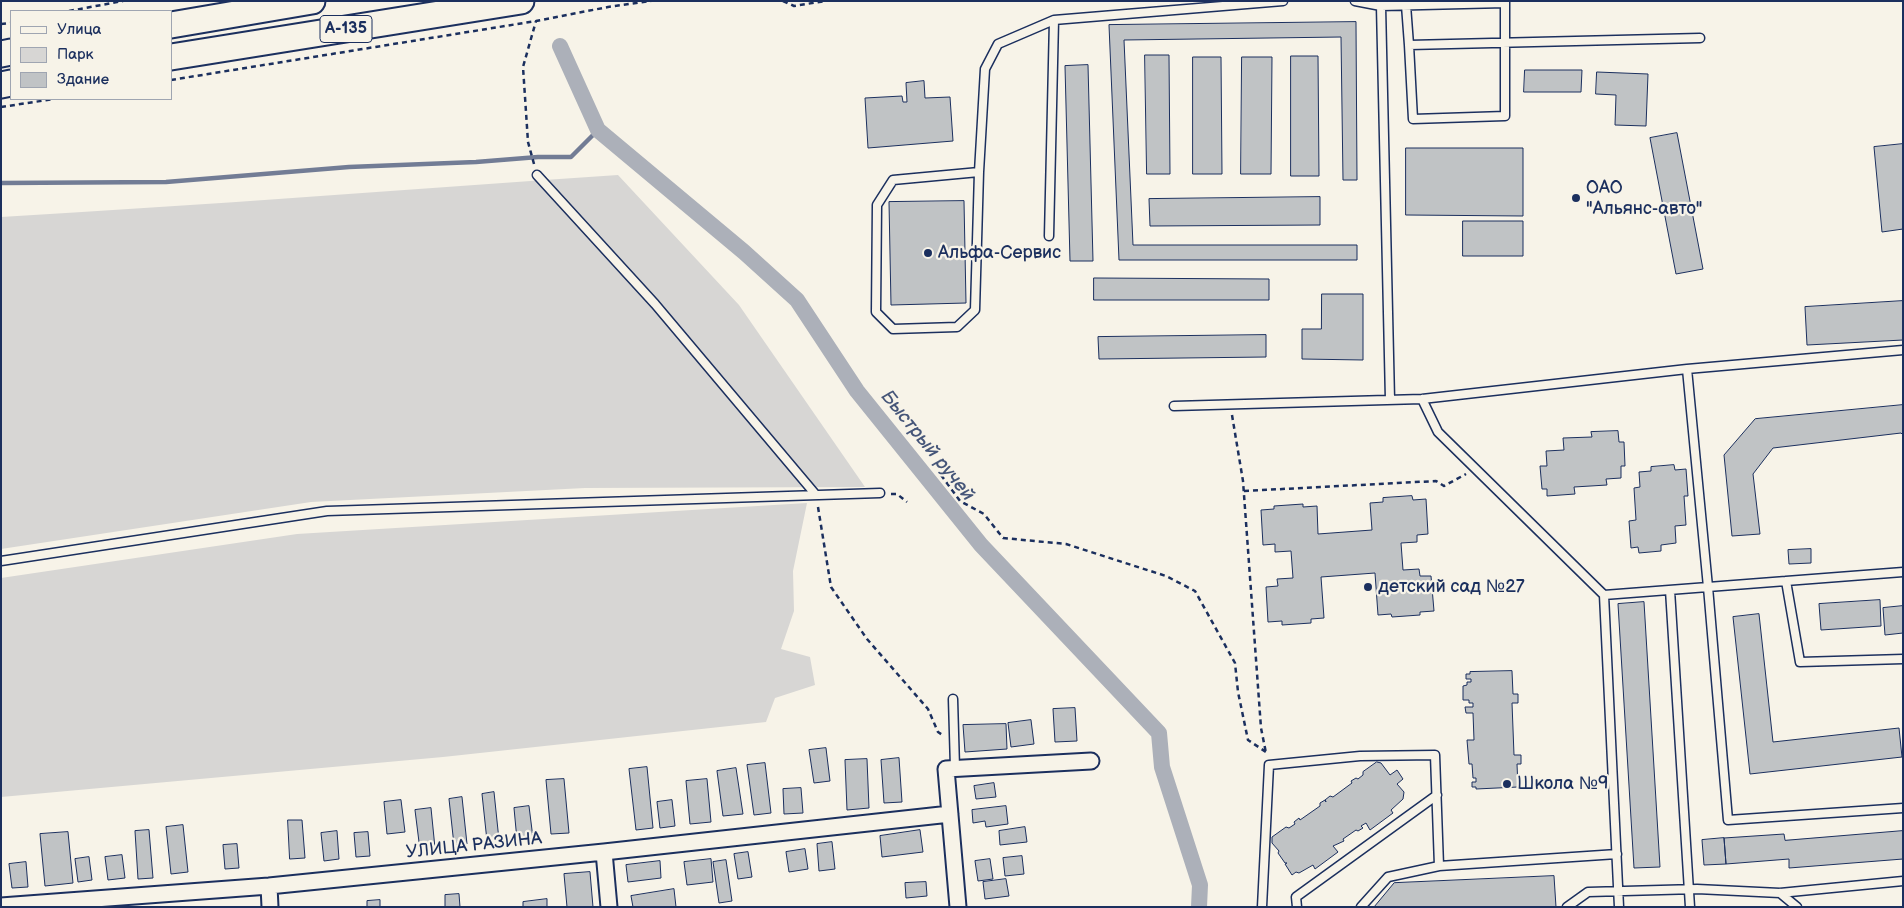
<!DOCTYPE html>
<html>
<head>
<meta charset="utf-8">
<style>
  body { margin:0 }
  #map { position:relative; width:1904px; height:908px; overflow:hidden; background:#f7f3e8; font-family:"Balsamiq Sans",sans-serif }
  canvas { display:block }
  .frame { position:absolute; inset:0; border:2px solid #1b2f5e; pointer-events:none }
  .legend { position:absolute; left:10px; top:10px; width:162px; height:90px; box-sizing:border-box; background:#f7f3e8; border:1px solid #9fa5b1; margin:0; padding:6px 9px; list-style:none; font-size:15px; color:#1b2f5e }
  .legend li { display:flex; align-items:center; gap:10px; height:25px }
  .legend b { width:25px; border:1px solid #9fa5b1 }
</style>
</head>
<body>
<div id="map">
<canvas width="1904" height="908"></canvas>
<div class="frame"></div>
<ul class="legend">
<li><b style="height:6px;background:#f7f3e8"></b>Улица</li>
<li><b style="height:14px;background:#d7d6d4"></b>Парк</li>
<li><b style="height:14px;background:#c0c3c5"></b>Здание</li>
</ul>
</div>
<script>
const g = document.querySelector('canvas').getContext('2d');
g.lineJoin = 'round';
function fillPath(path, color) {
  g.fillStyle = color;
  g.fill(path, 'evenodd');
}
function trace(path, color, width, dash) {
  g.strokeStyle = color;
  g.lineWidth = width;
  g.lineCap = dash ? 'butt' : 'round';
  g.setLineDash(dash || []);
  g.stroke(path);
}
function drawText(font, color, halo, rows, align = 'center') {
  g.font = font + ' "Balsamiq Sans",sans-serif';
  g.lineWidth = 4.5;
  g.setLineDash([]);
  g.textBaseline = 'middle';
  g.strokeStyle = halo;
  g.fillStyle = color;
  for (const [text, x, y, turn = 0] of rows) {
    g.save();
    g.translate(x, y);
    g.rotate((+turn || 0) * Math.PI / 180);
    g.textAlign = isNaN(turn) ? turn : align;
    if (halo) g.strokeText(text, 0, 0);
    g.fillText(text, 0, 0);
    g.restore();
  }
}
const green = new Path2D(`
  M 618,175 L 739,305 L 865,487 L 585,488 L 311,502 L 1,549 L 1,217 C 207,205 413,189 618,175 Z
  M 807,503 L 793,571 L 794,611 L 781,649 L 810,657 L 815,685 L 775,698 L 766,722 L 443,757 L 1,797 L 1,578 L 297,534 Z`);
const stream = new Path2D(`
  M 1,183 L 166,182 L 349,167 L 476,162 L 538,157 L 571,157 L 598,130`);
const canal = new Path2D(`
  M 560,46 L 598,130 L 744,252 L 797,300 L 857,391 L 981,545 L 1159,733 L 1162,767 L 1200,885 L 1199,907`);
const building = new Path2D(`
  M 1356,22 L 1357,180 L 1343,180 L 1341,37 L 1124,40 L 1133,245 L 1357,245 L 1357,260 L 1119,260 L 1109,25 Z
  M 1145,55 L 1169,55 L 1170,174 L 1147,174 Z
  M 1291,56 L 1318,56 L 1319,176 L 1291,176 Z
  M 1193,57 L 1221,57 L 1222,174 L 1193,174 Z
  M 1242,57 L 1272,57 L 1271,174 L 1241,174 Z
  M 1088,65 L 1093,261 L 1070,261 L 1065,66 Z
  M 1525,70 L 1582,70 L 1581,92 L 1524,92 Z
  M 1597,72 L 1648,74 L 1646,126 L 1615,125 L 1616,95 L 1596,94 Z
  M 924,81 L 925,98 L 950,97 L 953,141 L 868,148 L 865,98 L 902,96 L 903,102 L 907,102 L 906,83 Z
  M 1677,133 L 1703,269 L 1676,274 L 1650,138 Z
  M 1903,144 L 1903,229 L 1882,232 L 1874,147 Z
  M 1406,148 L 1523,148 L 1523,216 L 1406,215 Z
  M 1320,197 L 1320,225 L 1150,226 L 1149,199 Z
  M 964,201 L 966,303 L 891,305 L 889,202 Z
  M 1463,221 L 1523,221 L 1523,256 L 1463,256 Z
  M 1094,278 L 1269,279 L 1269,300 L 1094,300 Z
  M 1322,294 L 1363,294 L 1363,360 L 1302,359 L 1302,329 L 1321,329 Z
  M 1903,301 L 1903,340 L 1807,345 L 1805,307 Z
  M 1266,335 L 1266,357 L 1099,359 L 1098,337 Z
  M 1903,405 L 1903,435 L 1901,433 L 1773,448 L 1753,474 L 1760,534 L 1732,536 L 1724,455 L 1755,419 Z
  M 1618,431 L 1619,442 L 1624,442 L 1625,466 L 1621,466 L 1621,478 L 1606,479 L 1607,485 L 1574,487 L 1575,494 L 1547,496 L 1547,489 L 1542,489 L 1540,466 L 1547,466 L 1546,451 L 1564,450 L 1563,438 L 1592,437 L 1591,432 Z
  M 1674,465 L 1675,470 L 1686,469 L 1688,496 L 1684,496 L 1686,525 L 1675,526 L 1676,543 L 1661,545 L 1661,551 L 1639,553 L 1638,547 L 1631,548 L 1629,521 L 1636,520 L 1634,488 L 1640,487 L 1639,472 L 1651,471 L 1651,467 Z
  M 1412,496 L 1413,500 L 1426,499 L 1428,534 L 1417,535 L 1417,542 L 1401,543 L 1403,570 L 1419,569 L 1420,576 L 1431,576 L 1434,611 L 1420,612 L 1420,615 L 1392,617 L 1391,614 L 1378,615 L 1375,573 L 1321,577 L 1324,618 L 1311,619 L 1311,623 L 1282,625 L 1282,621 L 1268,622 L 1266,587 L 1278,586 L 1277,579 L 1293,578 L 1291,551 L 1275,552 L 1275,544 L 1263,545 L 1261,510 L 1274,509 L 1274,506 L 1303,504 L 1303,507 L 1317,506 L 1318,534 L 1372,530 L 1370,503 L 1383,502 L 1383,498 Z
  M 1811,549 L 1811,563 L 1789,564 L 1788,550 Z
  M 1880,600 L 1881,626 L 1821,630 L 1819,604 Z
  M 1644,602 L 1660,867 L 1634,868 L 1618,604 Z
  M 1903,606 L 1903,633 L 1885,635 L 1883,608 Z
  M 1759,614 L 1773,742 L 1899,728 L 1902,757 L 1750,774 L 1733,617 Z
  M 1512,671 L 1513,694 L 1518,694 L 1518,703 L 1512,703 L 1514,755 L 1521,755 L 1521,764 L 1517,764 L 1518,787 L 1476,789 L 1476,787 L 1472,787 L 1472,782 L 1476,782 L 1476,778 L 1473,778 L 1472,764 L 1469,764 L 1467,740 L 1474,740 L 1473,713 L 1466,713 L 1465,707 L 1473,707 L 1473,703 L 1469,703 L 1469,700 L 1463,700 L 1463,686 L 1467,685 L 1467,682 L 1471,682 L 1471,679 L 1466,679 L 1466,674 L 1470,674 L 1470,672 Z
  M 1075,708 L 1077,741 L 1055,742 L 1053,709 Z
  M 1031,720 L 1034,744 L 1011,747 L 1008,723 Z
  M 1006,724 L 1007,749 L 965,752 L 963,725 Z
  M 826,748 L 830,781 L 814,783 L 809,750 Z
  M 899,758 L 902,802 L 884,803 L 881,760 Z
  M 867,759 L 869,808 L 847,810 L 845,760 Z
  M 1377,762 L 1381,763 L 1390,775 L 1397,770 L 1403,779 L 1397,784 L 1404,792 L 1403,799 L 1391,810 L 1393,813 L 1370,830 L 1366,823 L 1361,826 L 1363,828 L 1358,831 L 1356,830 L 1343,839 L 1344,841 L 1333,846 L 1338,852 L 1315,869 L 1313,865 L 1299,873 L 1296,872 L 1292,875 L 1285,864 L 1287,863 L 1285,863 L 1278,853 L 1279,851 L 1272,843 L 1272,837 L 1286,827 L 1289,828 L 1295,824 L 1294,822 L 1299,818 L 1300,820 L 1320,806 L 1320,803 L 1325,800 L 1326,802 L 1325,800 L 1330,796 L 1333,797 L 1352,783 L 1351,781 L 1356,778 L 1358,779 L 1363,775 L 1363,772 Z
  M 765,763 L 771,813 L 754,815 L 747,765 Z
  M 647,767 L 653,828 L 636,830 L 629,769 Z
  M 736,768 L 743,814 L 723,816 L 717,771 Z
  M 564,779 L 569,833 L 551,834 L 546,780 Z
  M 707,779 L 711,822 L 690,824 L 686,781 Z
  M 994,783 L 996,797 L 976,799 L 974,786 Z
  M 801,788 L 803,813 L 784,814 L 783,789 Z
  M 494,792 L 499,840 L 487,841 L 482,794 Z
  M 462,797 L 467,844 L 454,845 L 449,799 Z
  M 401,800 L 405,832 L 387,834 L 384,802 Z
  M 672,800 L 675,826 L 660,828 L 657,802 Z
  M 529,806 L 533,838 L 517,840 L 514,808 Z
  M 1006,806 L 1008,824 L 986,827 L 985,821 L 973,823 L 972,810 Z
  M 431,808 L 435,848 L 420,850 L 415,810 Z
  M 288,820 L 302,820 L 305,858 L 290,859 Z
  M 183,825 L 188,872 L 171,874 L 166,827 Z
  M 1025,827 L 1027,842 L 1000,845 L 999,831 Z
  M 149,830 L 153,878 L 138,879 L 135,831 Z
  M 920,830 L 923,852 L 882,857 L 880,836 Z
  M 337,831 L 339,859 L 324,861 L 321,833 Z
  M 1903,831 L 1903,859 L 1789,868 L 1789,859 L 1726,864 L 1724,838 L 1784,834 L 1785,840 Z
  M 68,832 L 73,883 L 45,886 L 40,834 Z
  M 368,832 L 370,856 L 356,857 L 354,833 Z
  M 1724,838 L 1726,864 L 1704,865 L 1702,840 Z
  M 832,842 L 835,869 L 819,871 L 817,844 Z
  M 237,844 L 239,868 L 225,869 L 223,845 Z
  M 805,849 L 808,869 L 789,872 L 786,852 Z
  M 748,852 L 752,877 L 738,879 L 734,854 Z
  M 122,855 L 125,878 L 108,880 L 105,857 Z
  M 1022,856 L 1024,874 L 1005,876 L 1003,858 Z
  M 89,857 L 92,880 L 78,882 L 75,859 Z
  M 711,859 L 713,882 L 687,885 L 684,862 Z
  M 990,859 L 993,879 L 978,881 L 975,861 Z
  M 726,860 L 732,901 L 719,903 L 713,862 Z
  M 660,861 L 661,878 L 628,882 L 626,865 Z
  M 26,862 L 28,887 L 12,888 L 9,864 Z
  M 590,872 L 593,907 L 567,907 L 564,874 Z
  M 1554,876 L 1556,907 L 1374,907 L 1394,883 Z
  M 1006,879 L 1009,896 L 985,899 L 983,882 Z
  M 926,882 L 927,896 L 906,898 L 905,883 Z
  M 674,889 L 676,907 L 633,907 L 631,896 Z
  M 459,894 L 460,907 L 445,907 L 445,895 Z
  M 547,899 L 547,907 L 523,907 L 523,902 Z
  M 380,900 L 380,907 L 367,907 L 367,901 Z`);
const path = new Path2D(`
  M 783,1 L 794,6 L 825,1
  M 69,11 L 123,1
  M 1,24 L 11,23
  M 171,80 L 536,21 L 608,7 L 651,1
  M 1,107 L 54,99
  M 534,164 L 528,142 L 523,67 L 536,21
  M 1232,415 L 1243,481 L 1261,728 L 1266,753
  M 941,475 L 960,501 L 984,514 L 1003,538 L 1066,544 L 1166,576 L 1195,591 L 1235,663 L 1238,692 L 1248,740 L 1266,752
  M 1244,491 L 1436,481 L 1444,486 L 1466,474
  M 891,494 L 897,494 L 907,502
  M 818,507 L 831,587 L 867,639 L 928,709 L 938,732 L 944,736`);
const service = new Path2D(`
  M 1355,1 L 1381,6 L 1505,3 L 1505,1
  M 1406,5 L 1409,45 L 1700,38
  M 1381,6 L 1390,400
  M 1409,45 L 1413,119 L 1505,116 L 1505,3
  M 979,172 L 893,180 L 877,205 L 876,312 L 893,329 L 957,327 L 975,310 L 979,172 L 985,69 L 998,44 L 1054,20 L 1283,1
  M 537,175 L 655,304 L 816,495
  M 1049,236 L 1054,20
  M 1687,369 L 1708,587 L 1728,820 L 1903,808
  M 1422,399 L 1438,432 L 1604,595
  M 1174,406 L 1422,399 L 1687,369 L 1903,350
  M 1,561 L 327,511 L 880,493
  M 1786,581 L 1800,662 L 1903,659
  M 1670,590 L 1690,907
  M 953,699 L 955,768
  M 1780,893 L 1797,907
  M 1262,907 L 1269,765 L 1360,756 L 1435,755 L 1439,866
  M 1297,907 L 1296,897 L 1437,795
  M 1361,907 L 1388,877 L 1439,866 L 1617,854
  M 1567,907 L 1588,892 L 1697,889 L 1780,893 L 1903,881
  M 1619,907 L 1604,595 L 1903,572`);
const minor = new Path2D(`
  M 604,852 L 609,907
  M 269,886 L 270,907
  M 1,906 L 269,886 L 604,852 L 950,814
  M 958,907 L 946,769 L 1091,761`);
const trunk = new Path2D(`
  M 171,25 L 312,1
  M 1,54 L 11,52
  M 171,57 L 521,1
  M 1,85 L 11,83`);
const markers = [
  [1576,198,5,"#1b2f5e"],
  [928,253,5,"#1b2f5e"],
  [1368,587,5,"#1b2f5e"],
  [1507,784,5,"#1b2f5e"]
];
const shields = [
  [346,29,52]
];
const shieldNames = [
  ["А-135",346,29]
];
const poiNames = [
  ["ОАО",1586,188],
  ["\"Альянс-авто\"",1586,209],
  ["Альфа-Сервис",938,253],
  ["детский сад №27",1378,587],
  ["Школа №9",1517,784]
];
const streetNames = [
  ["УЛИЦА РАЗИНА",474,846,-6]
];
const waterNames = [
  ["Быстрый ручей",927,446,51]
];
fillPath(green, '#d7d6d4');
trace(stream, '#727c95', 4.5);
trace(canal, '#acb0b9', 16);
fillPath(building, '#c0c3c5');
trace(building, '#1b2f5e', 1);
trace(service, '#1b2f5e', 11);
trace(minor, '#1b2f5e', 19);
trace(trunk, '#1b2f5e', 29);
trace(path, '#1b2f5e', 2.5, [5, 4]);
trace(service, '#f7f3e8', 8);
trace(minor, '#f7f3e8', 15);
trace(trunk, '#f7f3e8', 25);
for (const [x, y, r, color] of markers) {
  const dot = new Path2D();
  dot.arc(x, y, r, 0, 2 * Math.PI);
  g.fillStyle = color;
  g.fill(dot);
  trace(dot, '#f7f3e8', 2);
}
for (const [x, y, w] of shields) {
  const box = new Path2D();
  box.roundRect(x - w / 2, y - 13.5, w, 27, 4);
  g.fillStyle = '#f7f3e8';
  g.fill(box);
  trace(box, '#1b2f5e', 1);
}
drawText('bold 16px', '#1b2f5e', null, shieldNames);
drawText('18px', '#1b2f5e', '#f7f3e8', poiNames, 'left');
drawText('18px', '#1b2f5e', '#f7f3e8', streetNames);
drawText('italic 19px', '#465679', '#f7f3e8', waterNames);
</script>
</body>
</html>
